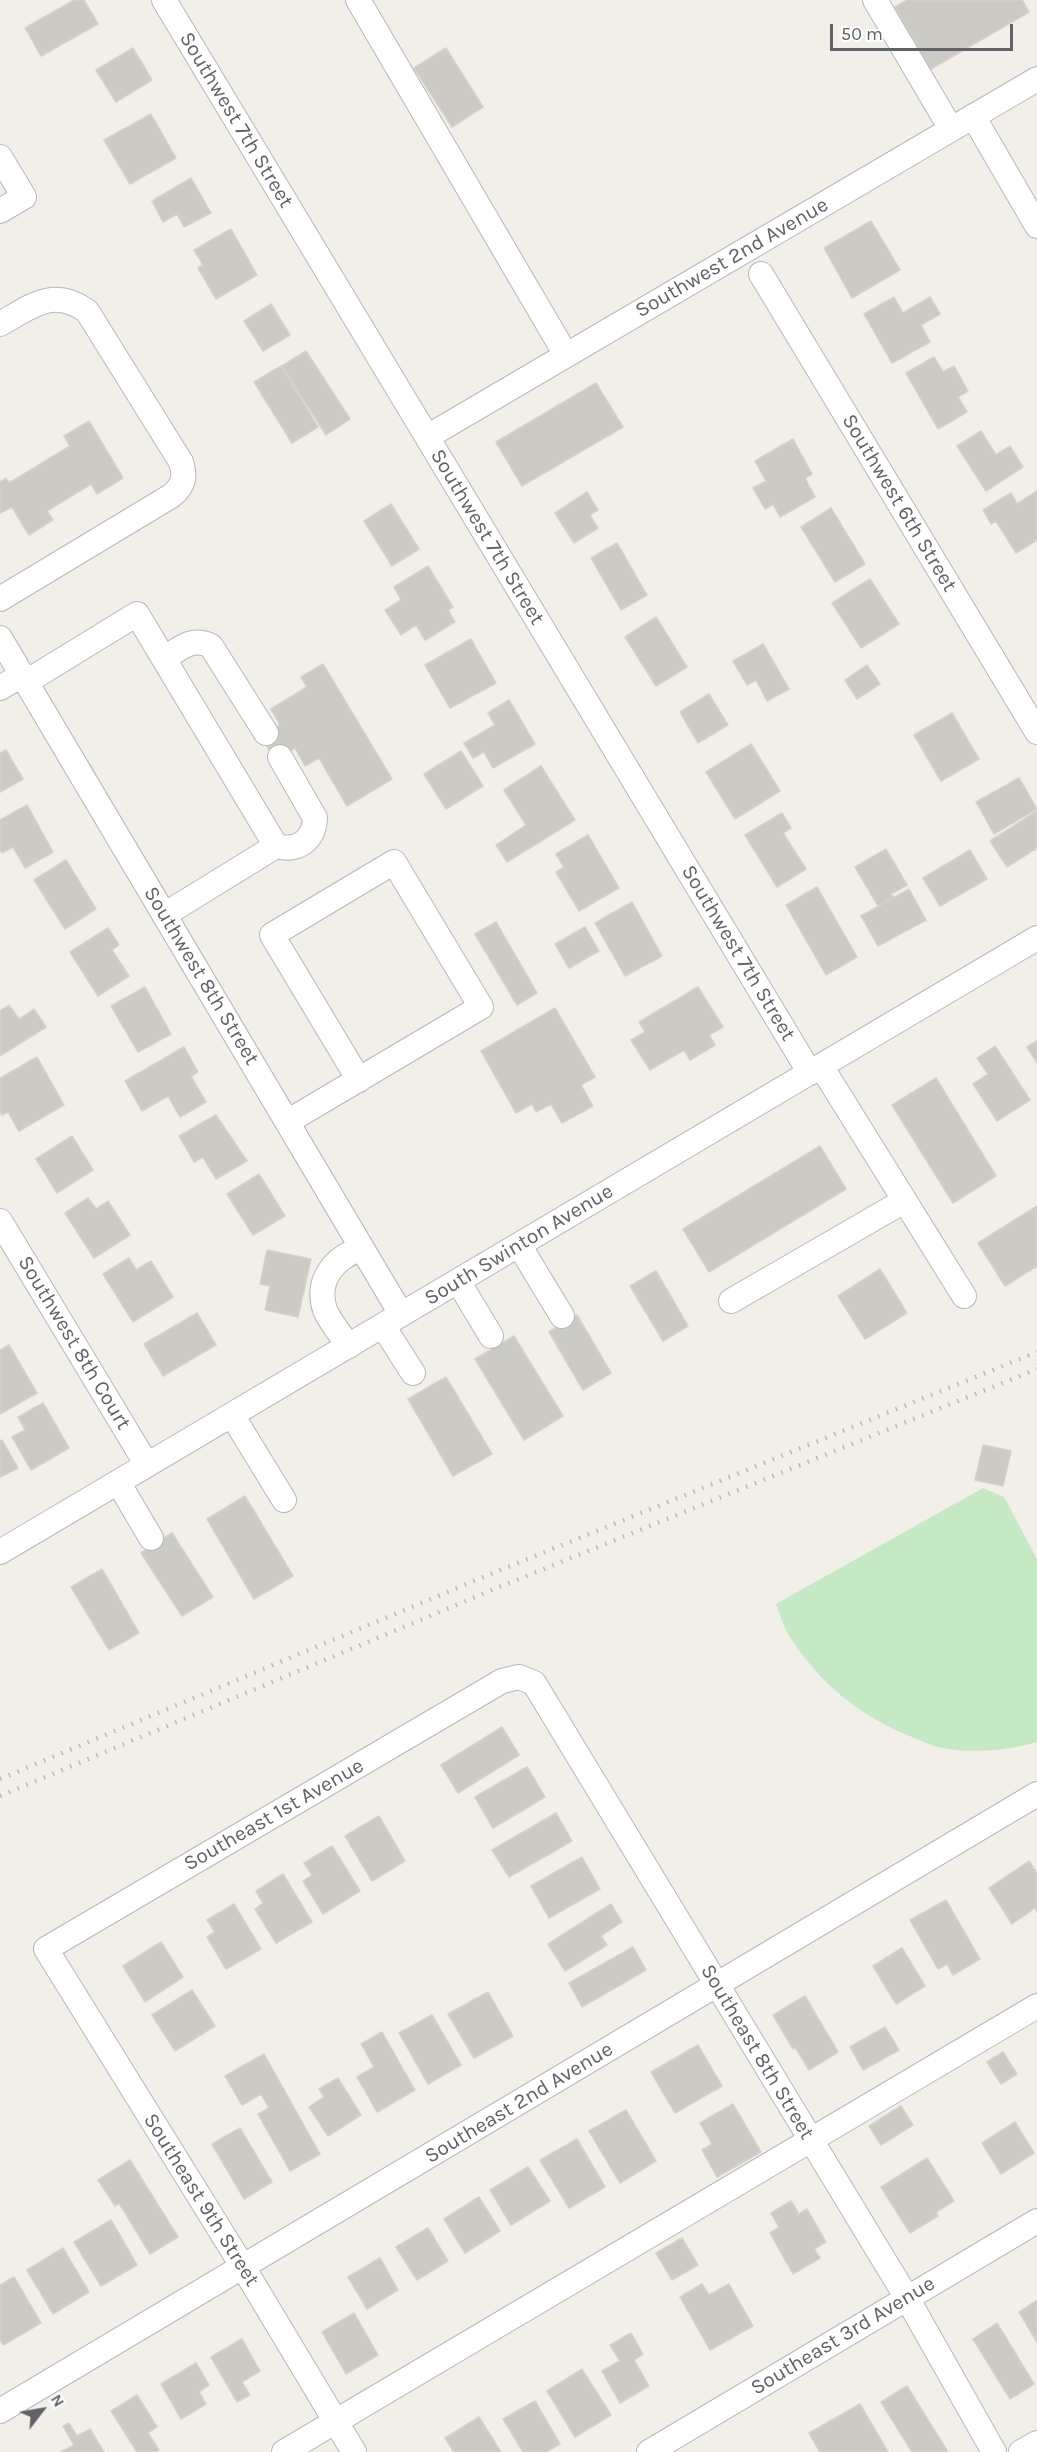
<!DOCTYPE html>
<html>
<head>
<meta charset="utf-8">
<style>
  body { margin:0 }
  #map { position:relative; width:1037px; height:2452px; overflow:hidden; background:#f1efe8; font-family:Karla,sans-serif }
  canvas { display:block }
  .north { position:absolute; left:12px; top:2380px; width:60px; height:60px; -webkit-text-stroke:4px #fff; paint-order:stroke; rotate:59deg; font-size:16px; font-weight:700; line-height:24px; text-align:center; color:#5f6368 }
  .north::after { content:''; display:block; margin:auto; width:21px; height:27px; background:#5f6368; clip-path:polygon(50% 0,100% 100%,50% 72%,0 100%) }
  .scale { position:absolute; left:830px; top:24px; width:183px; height:27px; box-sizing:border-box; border:3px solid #5f6368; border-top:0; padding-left:8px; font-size:18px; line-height:21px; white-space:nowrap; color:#5f6368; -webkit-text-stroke:4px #fff; paint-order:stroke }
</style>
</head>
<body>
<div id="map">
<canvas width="1037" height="2452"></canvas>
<div class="north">N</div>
<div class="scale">50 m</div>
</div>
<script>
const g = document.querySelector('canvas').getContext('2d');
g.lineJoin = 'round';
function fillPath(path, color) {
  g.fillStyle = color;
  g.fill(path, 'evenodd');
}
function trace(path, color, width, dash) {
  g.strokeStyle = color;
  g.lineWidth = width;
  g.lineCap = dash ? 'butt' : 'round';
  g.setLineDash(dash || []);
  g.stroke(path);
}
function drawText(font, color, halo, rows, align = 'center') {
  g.font = font + ' Karla,sans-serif';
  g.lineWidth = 4.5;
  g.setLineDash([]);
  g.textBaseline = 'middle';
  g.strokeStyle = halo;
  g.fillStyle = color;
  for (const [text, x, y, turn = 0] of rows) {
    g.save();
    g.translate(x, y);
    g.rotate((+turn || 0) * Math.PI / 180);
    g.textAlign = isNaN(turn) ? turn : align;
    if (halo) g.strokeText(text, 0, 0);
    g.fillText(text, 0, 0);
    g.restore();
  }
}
const green = new Path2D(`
  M 983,1488 L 1004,1497 L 1037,1559 L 1037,1742 C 1006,1751 969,1754 938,1747 C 929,1745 920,1740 912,1737 C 860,1717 817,1681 788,1634 C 783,1625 780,1614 776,1604 Z`);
const building = new Path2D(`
  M 74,0 L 84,0 L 98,24 L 41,56 L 25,28 Z
  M 907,0 L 1022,0 L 1029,12 L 931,69 L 895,7 Z
  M 133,48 L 152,80 L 116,102 L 96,70 Z
  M 446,48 L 483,107 L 452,127 L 414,68 Z
  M 151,114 L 176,158 L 130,184 L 104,140 Z
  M 191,178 L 211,213 L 184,227 L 177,214 L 163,222 L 152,201 Z
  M 871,221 L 900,270 L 852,298 L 824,248 Z
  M 231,229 L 257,275 L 216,299 L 198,268 L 203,265 L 194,250 Z
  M 894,297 L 903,313 L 930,297 L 940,314 L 921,325 L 930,342 L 892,363 L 864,314 Z
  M 271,304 L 290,335 L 263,351 L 244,321 Z
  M 306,351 L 350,419 L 326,435 L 282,366 Z
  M 934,357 L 943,372 L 954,366 L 968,391 L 958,397 L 967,412 L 938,429 L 906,373 Z
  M 281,366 L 318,427 L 292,443 L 254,382 Z
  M 596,383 L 623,427 L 522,486 L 496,442 Z
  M 89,421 L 123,478 L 97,494 L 91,484 L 47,511 L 53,520 L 29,535 L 12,507 L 0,513 L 0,482 L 6,478 L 9,483 L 70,446 L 64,436 Z
  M 981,431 L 996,455 L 1010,446 L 1023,467 L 986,491 L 957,446 Z
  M 793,439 L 812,474 L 805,478 L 815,497 L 780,517 L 773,504 L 765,509 L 753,488 L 766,481 L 755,461 Z
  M 1037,491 L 1037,540 L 1016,553 L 996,521 L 991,524 L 983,510 L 1011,493 L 1017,504 Z
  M 587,492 L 598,510 L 590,515 L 598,528 L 574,543 L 555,513 Z
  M 391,504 L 419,549 L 392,566 L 364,521 Z
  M 831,508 L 865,564 L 835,582 L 801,527 Z
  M 617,543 L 647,595 L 621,610 L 591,558 Z
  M 428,566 L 453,607 L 448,610 L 455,622 L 425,640 L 416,625 L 401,635 L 385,610 L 401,600 L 394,587 Z
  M 870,579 L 899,624 L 861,648 L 832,603 Z
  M 656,617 L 687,667 L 656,686 L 625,637 Z
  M 471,639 L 496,683 L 450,708 L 425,665 Z
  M 763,644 L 789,689 L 767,701 L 756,680 L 747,685 L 733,661 Z
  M 323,664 L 392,779 L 347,806 L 319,758 L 305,766 L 295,748 L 275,760 L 261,736 L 280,725 L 271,709 L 307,687 L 301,677 Z
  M 867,665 L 880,684 L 857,699 L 845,680 Z
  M 709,694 L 728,725 L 698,743 L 680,712 Z
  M 509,700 L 535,744 L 493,768 L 484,752 L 473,758 L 464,743 L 495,725 L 488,713 Z
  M 952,713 L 979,759 L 941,781 L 914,735 Z
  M 751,744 L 780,791 L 735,819 L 706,772 Z
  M 6,750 L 23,779 L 0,792 L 0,753 Z
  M 461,751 L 483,786 L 446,809 L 424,774 Z
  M 541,766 L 575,820 L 507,862 L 496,845 L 526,825 L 504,790 Z
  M 1019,778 L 1037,809 L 994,834 L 976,802 Z
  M 27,805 L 53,852 L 25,868 L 13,847 L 2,853 L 0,850 L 0,820 Z
  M 1037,811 L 1037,848 L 1007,867 L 990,841 Z
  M 782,813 L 791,828 L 783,833 L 806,869 L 777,887 L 745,835 Z
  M 588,835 L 619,888 L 579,911 L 556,872 L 564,867 L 556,854 Z
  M 886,849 L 907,885 L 891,894 L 893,897 L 878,906 L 855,867 Z
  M 970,850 L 987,879 L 940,906 L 923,878 Z
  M 66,860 L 96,909 L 65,929 L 34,880 Z
  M 817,887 L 857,957 L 826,975 L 786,905 Z
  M 909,889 L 926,920 L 878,946 L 861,916 Z
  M 632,902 L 662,956 L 625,976 L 595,923 Z
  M 496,922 L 537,993 L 517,1005 L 475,934 Z
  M 585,927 L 599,951 L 569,968 L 555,944 Z
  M 108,928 L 119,945 L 112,950 L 129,976 L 98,996 L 70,952 Z
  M 145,987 L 171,1034 L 138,1052 L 111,1006 Z
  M 698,987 L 723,1027 L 709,1035 L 715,1045 L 690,1060 L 684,1050 L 650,1070 L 631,1040 L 645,1032 L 639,1022 Z
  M 9,1005 L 19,1019 L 34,1009 L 46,1027 L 0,1056 L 0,1011 Z
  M 555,1008 L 595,1077 L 581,1085 L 593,1106 L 562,1123 L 551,1104 L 536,1112 L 532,1104 L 516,1113 L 481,1051 Z
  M 1037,1041 L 1037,1063 L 1027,1047 Z
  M 995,1046 L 1030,1100 L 997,1121 L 973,1084 L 988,1074 L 977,1058 Z
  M 184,1047 L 198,1072 L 191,1076 L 206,1102 L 180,1117 L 168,1096 L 142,1111 L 125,1081 Z
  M 37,1057 L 64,1105 L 19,1131 L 8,1112 L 2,1115 L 0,1112 L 0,1078 Z
  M 936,1078 L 996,1176 L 953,1203 L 892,1105 Z
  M 216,1115 L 247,1161 L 216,1179 L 203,1157 L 194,1162 L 179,1136 Z
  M 72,1136 L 93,1170 L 57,1193 L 36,1159 Z
  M 820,1146 L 846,1189 L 709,1272 L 683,1229 Z
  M 259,1174 L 285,1216 L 253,1235 L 227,1194 Z
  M 88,1198 L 96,1209 L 108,1201 L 130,1235 L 94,1258 L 65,1213 Z
  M 1037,1206 L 1037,1266 L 1005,1286 L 978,1243 Z
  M 267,1250 L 311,1259 L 298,1317 L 265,1310 L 270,1286 L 260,1284 Z
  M 129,1258 L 136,1270 L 151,1261 L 173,1297 L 133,1322 L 103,1274 Z
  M 880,1269 L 907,1313 L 865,1339 L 838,1296 Z
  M 656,1271 L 688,1326 L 663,1341 L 630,1286 Z
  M 197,1313 L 216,1345 L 163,1376 L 144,1344 Z
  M 577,1315 L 611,1373 L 583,1390 L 549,1332 Z
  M 514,1336 L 563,1416 L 524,1440 L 475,1359 Z
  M 9,1345 L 37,1393 L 0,1414 L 0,1350 Z
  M 446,1377 L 492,1454 L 453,1476 L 408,1399 Z
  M 43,1403 L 69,1448 L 31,1470 L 12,1437 L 25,1430 L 18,1417 Z
  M 2,1440 L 18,1468 L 0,1477 L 0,1441 Z
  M 983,1445 L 1011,1451 L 1003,1486 L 975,1480 Z
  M 245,1496 L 293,1576 L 254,1599 L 207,1519 Z
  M 172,1533 L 213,1597 L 182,1616 L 141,1553 Z
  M 102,1569 L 139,1633 L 109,1650 L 71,1587 Z
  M 502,1727 L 519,1755 L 458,1793 L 441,1765 Z
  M 527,1767 L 545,1797 L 493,1828 L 475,1797 Z
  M 556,1813 L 572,1841 L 509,1877 L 492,1850 Z
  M 379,1816 L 405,1861 L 372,1881 L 345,1836 Z
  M 332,1846 L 360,1891 L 323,1914 L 303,1881 L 312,1875 L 304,1863 Z
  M 582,1857 L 600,1889 L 549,1918 L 531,1886 Z
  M 1029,1861 L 1037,1873 L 1037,1912 L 1035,1908 L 1012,1924 L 989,1888 Z
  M 283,1874 L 312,1922 L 276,1943 L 255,1909 L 263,1903 L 256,1891 Z
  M 946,1900 L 980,1959 L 953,1975 L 947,1964 L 938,1969 L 910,1920 Z
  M 234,1904 L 261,1949 L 226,1969 L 207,1937 L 215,1932 L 207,1920 Z
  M 611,1904 L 622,1922 L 601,1936 L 607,1945 L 565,1971 L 548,1944 Z
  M 161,1942 L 183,1977 L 145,2002 L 123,1966 Z
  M 633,1947 L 646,1970 L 582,2007 L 569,1983 Z
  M 902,1948 L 925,1986 L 896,2004 L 873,1966 Z
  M 192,1990 L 215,2026 L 175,2051 L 152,2015 Z
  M 488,1992 L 513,2036 L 474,2058 L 448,2014 Z
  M 805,1996 L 838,2052 L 809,2070 L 795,2047 L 793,2049 L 773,2015 Z
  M 432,2015 L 461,2065 L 428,2084 L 399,2033 Z
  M 885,2027 L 899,2050 L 863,2070 L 850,2047 Z
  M 382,2032 L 415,2090 L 377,2112 L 357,2077 L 374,2067 L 361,2044 Z
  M 698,2045 L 722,2086 L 675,2113 L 651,2072 Z
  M 1003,2052 L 1017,2074 L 1001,2084 L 987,2062 Z
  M 264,2054 L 320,2154 L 290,2171 L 258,2114 L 269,2108 L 261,2094 L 242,2105 L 225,2076 Z
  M 338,2078 L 361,2115 L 328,2136 L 309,2107 L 324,2097 L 319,2089 Z
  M 733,2104 L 761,2152 L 717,2177 L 702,2150 L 712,2144 L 700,2123 Z
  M 901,2106 L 913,2125 L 881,2145 L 869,2126 Z
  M 626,2110 L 656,2161 L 620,2183 L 589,2131 Z
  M 1015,2122 L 1034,2153 L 1001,2174 L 982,2143 Z
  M 240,2128 L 272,2182 L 244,2199 L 212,2144 Z
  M 577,2139 L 605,2187 L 569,2208 L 540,2160 Z
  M 927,2158 L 954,2201 L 936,2212 L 938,2216 L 910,2233 L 881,2187 Z
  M 130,2160 L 178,2237 L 150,2254 L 119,2203 L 115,2206 L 98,2180 Z
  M 528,2167 L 550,2201 L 511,2225 L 490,2190 Z
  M 479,2197 L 500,2231 L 465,2253 L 444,2219 Z
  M 791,2201 L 799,2214 L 807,2209 L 826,2242 L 814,2249 L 820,2258 L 793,2274 L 770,2233 L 779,2227 L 771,2213 Z
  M 111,2220 L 137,2265 L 101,2286 L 74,2242 Z
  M 428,2228 L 448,2261 L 417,2280 L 396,2247 Z
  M 682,2238 L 698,2265 L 672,2280 L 656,2253 Z
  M 63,2248 L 89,2292 L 53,2314 L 27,2270 Z
  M 380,2258 L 398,2290 L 367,2309 L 348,2277 Z
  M 14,2277 L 41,2323 L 3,2345 L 0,2339 L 0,2285 Z
  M 702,2284 L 709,2295 L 729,2284 L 753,2326 L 710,2350 L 680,2297 Z
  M 1037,2300 L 1037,2342 L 1019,2312 Z
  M 354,2313 L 378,2355 L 346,2374 L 322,2332 Z
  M 997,2323 L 1034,2384 L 1010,2399 L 973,2339 Z
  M 631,2333 L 643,2354 L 634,2360 L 649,2386 L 620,2403 L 602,2371 L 620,2361 L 610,2345 Z
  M 242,2339 L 260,2371 L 242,2382 L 250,2395 L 237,2402 L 211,2357 Z
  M 196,2363 L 209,2385 L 199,2392 L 206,2404 L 181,2419 L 161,2384 Z
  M 582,2369 L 611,2415 L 575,2437 L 547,2391 Z
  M 907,2386 L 948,2452 L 912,2452 L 881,2402 Z
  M 137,2395 L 157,2427 L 148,2433 L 159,2450 L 156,2452 L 137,2452 L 111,2411 Z
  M 535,2401 L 560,2444 L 546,2452 L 523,2452 L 503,2419 Z
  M 860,2404 L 888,2452 L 820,2452 L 809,2433 Z
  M 479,2417 L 501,2452 L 454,2452 L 445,2438 Z
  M 69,2423 L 77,2436 L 90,2429 L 104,2452 L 61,2452 L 74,2445 L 63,2426 Z`);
const minor = new Path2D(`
  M 164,0 L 810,1073
  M 358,0 L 566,355
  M 875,0 L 951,129
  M 973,116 L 1037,226
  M 0,157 L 24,197 L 0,211
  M 761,274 L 1037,732
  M 0,324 C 32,306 53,287 87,311 L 181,462 C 186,476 183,487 171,496 L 0,599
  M 427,437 L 1037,79
  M 0,638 L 401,1314
  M 164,659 C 179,649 192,636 211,646 L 266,733
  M 26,682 L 137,614 L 276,846 L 164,915
  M 0,688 L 22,675
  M 276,846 C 298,852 314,840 315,818 L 280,757
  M 821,1066 L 964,1296
  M 287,1122 L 481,1007 L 394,862 L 272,935 L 359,1080
  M 0,1221 L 147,1465
  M 519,1245 L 562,1316
  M 458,1281 L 491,1336
  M 731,1301 L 904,1201
  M 383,1326 L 413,1373
  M 349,1346 C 341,1335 330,1322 325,1310 C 315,1280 335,1257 361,1249
  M 232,1415 L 284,1500
  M 118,1482 L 151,1538
  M 0,1552 L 1037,938
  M 0,2411 L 1037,1794
  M 284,2452 L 1037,2006
  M 354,2452 L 243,2267 L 46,1949 L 502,1681 L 519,1677 L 534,1683 L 907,2298 L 994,2452
  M 649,2452 L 1037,2221
  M 1021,2452 L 1037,2443`);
const rail = new Path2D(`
  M 0,1779 L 486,1576 L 1037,1352
  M 0,1796 L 492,1590 L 1037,1369`);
const streetNames = [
  ["Southwest 7th Street",236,120,59],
  ["Southwest 2nd Avenue",732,258,-30],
  ["Southwest 6th Street",899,503,59],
  ["Southwest 7th Street",487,537,59],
  ["Southwest 7th Street",738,953,59],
  ["Southwest 8th Street",201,976,59],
  ["South Swinton Avenue",519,1245,-31],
  ["Southwest 8th Court",74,1343,59],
  ["Southeast 1st Avenue",274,1815,-30],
  ["Southeast 8th Street",757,2052,59],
  ["Southeast 2nd Avenue",519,2103,-31],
  ["Southeast 9th Street",201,2200,58],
  ["Southeast 3rd Avenue",843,2336,-31]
];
fillPath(green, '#c5e8c5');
fillPath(building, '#cccac5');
trace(building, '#d6d1c6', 1.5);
trace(minor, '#b5b8bc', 26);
trace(minor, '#fff', 24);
trace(rail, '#b6b7b8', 4.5, [1.5, 8]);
drawText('21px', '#5f6368', '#fff', streetNames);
</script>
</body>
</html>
